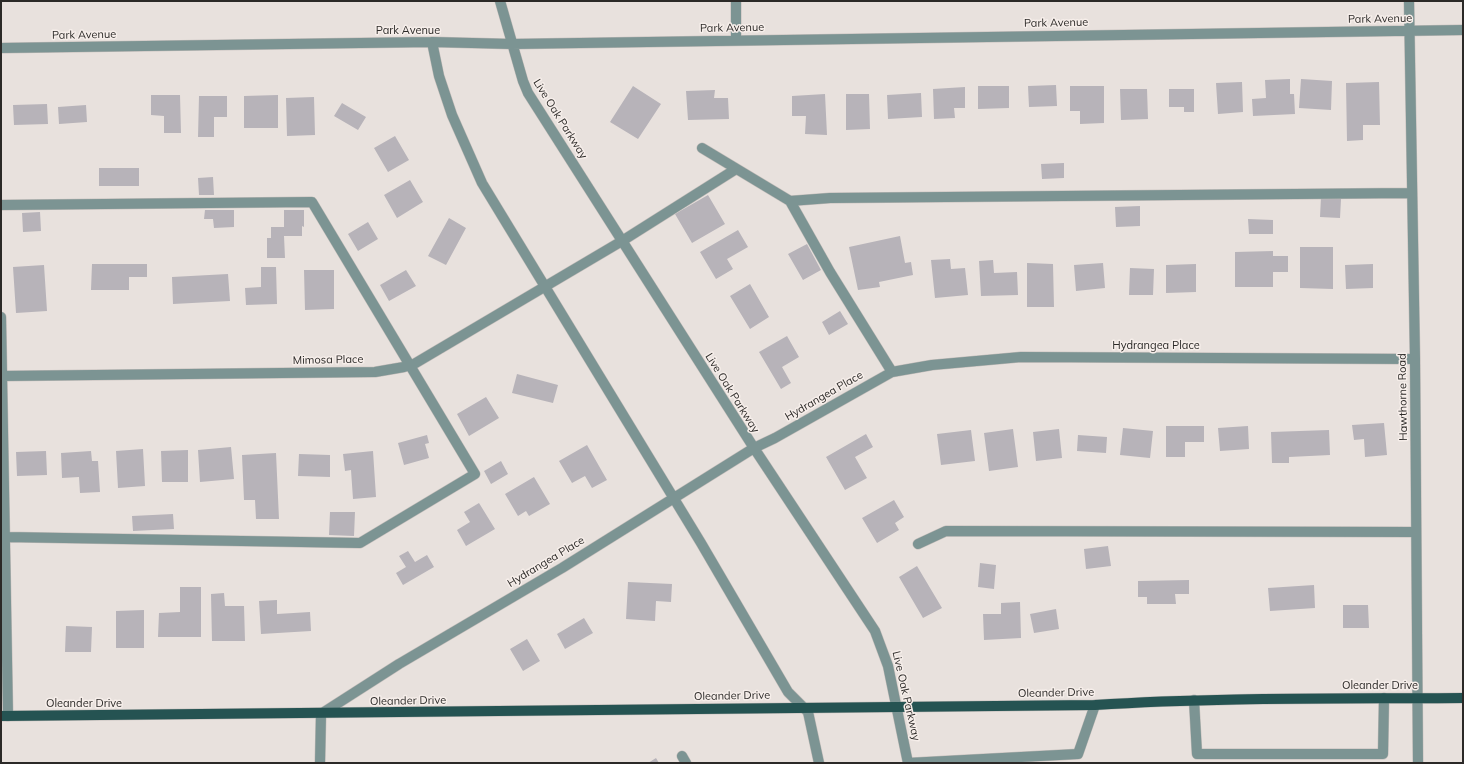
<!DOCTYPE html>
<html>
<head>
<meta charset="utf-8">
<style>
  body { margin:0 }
  #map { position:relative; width:1464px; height:764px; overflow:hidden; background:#e8e1dd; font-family:Mulish,sans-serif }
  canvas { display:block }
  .frame { position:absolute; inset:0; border:2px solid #2b2927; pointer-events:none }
</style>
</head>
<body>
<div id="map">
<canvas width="1464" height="764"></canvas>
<div class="frame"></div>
</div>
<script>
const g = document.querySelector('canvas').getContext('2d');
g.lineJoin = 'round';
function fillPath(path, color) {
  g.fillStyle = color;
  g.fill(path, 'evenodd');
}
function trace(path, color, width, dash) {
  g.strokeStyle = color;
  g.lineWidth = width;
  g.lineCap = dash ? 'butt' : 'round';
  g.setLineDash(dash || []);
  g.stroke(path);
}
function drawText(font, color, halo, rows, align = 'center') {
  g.font = font + ' Mulish,sans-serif';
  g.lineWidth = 3;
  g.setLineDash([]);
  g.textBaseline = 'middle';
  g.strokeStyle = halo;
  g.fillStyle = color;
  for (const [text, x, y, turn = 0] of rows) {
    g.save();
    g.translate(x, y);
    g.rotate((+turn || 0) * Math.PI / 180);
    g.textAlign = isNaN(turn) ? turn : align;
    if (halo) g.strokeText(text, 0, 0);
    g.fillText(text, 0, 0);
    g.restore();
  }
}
const building = new Path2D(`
  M 1290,79 L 1290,94 L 1294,94 L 1295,114 L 1253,116 L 1252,99 L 1266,98 L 1265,80 Z
  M 1301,79 L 1332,81 L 1331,110 L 1299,108 Z
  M 1242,82 L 1243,112 L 1218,114 L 1216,83 Z
  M 1379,82 L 1380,125 L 1363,125 L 1363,140 L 1347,141 L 1346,83 Z
  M 1056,85 L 1057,106 L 1029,107 L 1028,86 Z
  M 633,86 L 661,104 L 638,139 L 610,122 Z
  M 978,86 L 1009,86 L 1009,108 L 978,109 Z
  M 1070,86 L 1104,86 L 1104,123 L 1080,124 L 1080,111 L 1070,111 Z
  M 965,87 L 965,108 L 954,108 L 955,118 L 934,119 L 933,89 Z
  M 1120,89 L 1147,89 L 1148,119 L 1121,120 Z
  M 1169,89 L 1194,89 L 1194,112 L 1184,112 L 1184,107 L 1169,107 Z
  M 715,90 L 714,98 L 728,98 L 729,119 L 688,120 L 686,91 Z
  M 921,93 L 922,117 L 888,119 L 887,95 Z
  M 825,94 L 827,135 L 805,134 L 806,116 L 792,116 L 792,96 Z
  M 846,94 L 869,94 L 870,129 L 846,130 Z
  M 151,95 L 180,95 L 181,133 L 164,133 L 164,116 L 151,115 Z
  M 278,95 L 278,128 L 244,128 L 244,96 Z
  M 199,96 L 227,96 L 227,117 L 214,117 L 214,137 L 198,137 Z
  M 314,97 L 315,135 L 287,136 L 286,98 Z
  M 342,103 L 366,117 L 358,130 L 334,116 Z
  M 47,104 L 48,124 L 14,125 L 13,105 Z
  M 86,105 L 87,122 L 59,124 L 58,107 Z
  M 395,136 L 409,160 L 388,172 L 374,148 Z
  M 1064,163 L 1064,178 L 1042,179 L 1041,164 Z
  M 99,168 L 139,168 L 139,186 L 99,186 Z
  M 213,177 L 214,195 L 199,195 L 198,178 Z
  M 410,180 L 423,202 L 397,218 L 384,195 Z
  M 708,195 L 725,224 L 692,243 L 675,214 Z
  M 1321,197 L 1341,199 L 1340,218 L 1320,217 Z
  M 1140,206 L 1140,226 L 1116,227 L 1115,207 Z
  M 205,210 L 234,210 L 234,227 L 214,228 L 213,219 L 204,219 Z
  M 284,210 L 304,210 L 304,227 L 302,226 L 302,236 L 284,236 L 285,258 L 267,258 L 267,238 L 271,238 L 271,227 L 284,227 Z
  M 40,212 L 41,231 L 23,232 L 22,213 Z
  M 449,218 L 466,228 L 446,265 L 428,256 Z
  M 1248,219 L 1273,220 L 1273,234 L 1249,234 Z
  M 368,222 L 378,239 L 358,251 L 348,234 Z
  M 738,230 L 748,247 L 727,259 L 733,269 L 716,279 L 700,252 Z
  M 900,236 L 905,263 L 911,262 L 913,275 L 879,282 L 880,287 L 858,290 L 849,247 Z
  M 807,244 L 821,270 L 803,280 L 788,254 Z
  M 1300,247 L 1333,247 L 1333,289 L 1300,288 Z
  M 1273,251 L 1273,256 L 1288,256 L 1288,272 L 1273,272 L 1273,287 L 1235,287 L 1235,252 Z
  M 950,259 L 951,269 L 965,268 L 968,295 L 935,298 L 931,260 Z
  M 993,260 L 994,273 L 1017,272 L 1018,295 L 981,296 L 979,261 Z
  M 1027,263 L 1053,264 L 1054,307 L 1027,307 Z
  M 1103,263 L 1105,288 L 1076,291 L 1074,265 Z
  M 92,264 L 147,264 L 147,277 L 129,277 L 129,290 L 91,290 Z
  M 1196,264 L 1196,292 L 1166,293 L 1166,265 Z
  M 1373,264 L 1373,288 L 1346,289 L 1345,265 Z
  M 44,265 L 47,311 L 16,313 L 13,267 Z
  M 261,267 L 276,267 L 277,304 L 246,305 L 245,288 L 261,287 Z
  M 1130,268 L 1154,269 L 1153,295 L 1129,295 Z
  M 304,270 L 334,270 L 334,309 L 305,310 Z
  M 406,270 L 416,286 L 389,301 L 380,285 Z
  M 228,274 L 230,301 L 173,304 L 172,277 Z
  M 750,284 L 769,317 L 750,329 L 730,296 Z
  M 840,311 L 848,324 L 829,335 L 822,322 Z
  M 787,336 L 799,357 L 782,367 L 791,383 L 781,389 L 759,352 Z
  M 517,374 L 558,385 L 553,403 L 512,393 Z
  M 486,397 L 499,418 L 469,436 L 457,414 Z
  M 1384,423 L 1387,455 L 1365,457 L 1364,439 L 1354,440 L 1352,425 Z
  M 1166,426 L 1204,426 L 1204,442 L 1185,442 L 1185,457 L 1166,457 Z
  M 1248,426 L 1249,449 L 1220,451 L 1218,428 Z
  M 1123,428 L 1153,431 L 1150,458 L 1120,455 Z
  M 1013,429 L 1018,467 L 989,471 L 984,433 Z
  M 1059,429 L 1062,458 L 1036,461 L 1033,432 Z
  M 971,430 L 975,461 L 941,465 L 937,434 Z
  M 1329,430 L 1330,455 L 1289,457 L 1289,463 L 1272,463 L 1271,432 Z
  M 866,434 L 873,447 L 855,457 L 867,478 L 845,490 L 826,457 Z
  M 427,435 L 429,443 L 425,444 L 429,458 L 404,465 L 398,443 Z
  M 1078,435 L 1107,437 L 1106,453 L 1077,451 Z
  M 587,445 L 607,480 L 592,488 L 585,476 L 572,483 L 559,461 Z
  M 231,447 L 234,479 L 200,482 L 198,450 Z
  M 143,449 L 145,486 L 118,488 L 116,451 Z
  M 188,450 L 188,482 L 162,482 L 161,451 Z
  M 46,451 L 47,475 L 17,476 L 16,452 Z
  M 91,451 L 92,461 L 98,461 L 100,492 L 80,493 L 79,477 L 62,478 L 61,453 Z
  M 373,451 L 376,497 L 353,499 L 351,470 L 345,471 L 343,454 Z
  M 276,453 L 279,519 L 256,519 L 255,500 L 244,500 L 242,455 Z
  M 299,454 L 330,455 L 330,477 L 298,476 Z
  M 501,461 L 508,474 L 491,484 L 484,471 Z
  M 534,477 L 550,504 L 529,516 L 526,511 L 518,516 L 505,494 Z
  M 894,500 L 904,517 L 895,523 L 899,530 L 877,543 L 862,518 Z
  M 479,503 L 495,529 L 466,546 L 457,530 L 470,522 L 464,512 Z
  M 330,512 L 355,512 L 354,536 L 329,535 Z
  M 173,514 L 174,529 L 133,531 L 132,516 Z
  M 1108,546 L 1111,566 L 1086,569 L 1084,549 Z
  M 408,551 L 415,562 L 427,555 L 434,567 L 403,585 L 396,573 L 406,567 L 399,556 Z
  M 980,563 L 996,565 L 994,589 L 978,587 Z
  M 917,566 L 942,608 L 923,618 L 899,577 Z
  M 1189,580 L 1189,594 L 1175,594 L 1176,604 L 1147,604 L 1147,597 L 1138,597 L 1138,581 Z
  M 628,582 L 672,584 L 671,602 L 656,601 L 655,621 L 626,619 Z
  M 1314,585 L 1315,608 L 1270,611 L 1268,588 Z
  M 180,587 L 201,587 L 201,637 L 158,637 L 159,613 L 180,612 Z
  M 224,593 L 225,606 L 244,606 L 245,641 L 212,641 L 211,594 Z
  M 277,600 L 277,614 L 310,612 L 311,631 L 261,634 L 259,601 Z
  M 1020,602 L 1021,638 L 984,640 L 983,614 L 1001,614 L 1001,603 Z
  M 1343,605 L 1368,605 L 1369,628 L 1343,628 Z
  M 1056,609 L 1059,629 L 1034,633 L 1030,614 Z
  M 144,610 L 144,648 L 116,648 L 116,611 Z
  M 584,618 L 593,633 L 565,649 L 557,634 Z
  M 66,626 L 92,627 L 91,652 L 65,652 Z
  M 527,639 L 540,661 L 523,671 L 510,649 Z
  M 656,758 L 659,763 L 648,763 Z`);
const minor = new Path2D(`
  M 500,1 L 523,81 L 528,93 L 754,448 L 875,631 L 888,666 L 908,763
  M 1409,1 L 1415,359 L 1418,763
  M 736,40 L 736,1
  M 432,42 L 439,76 L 452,115 L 482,183 L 701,543 L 788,692 L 808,712 L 819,763
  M 1,48 L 432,42 L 512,44 L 1463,30
  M 702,148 L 790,201 L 830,198 L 1411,193
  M 790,201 L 830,272 L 892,372
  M 1,205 L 312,202 L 475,474 L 360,543 L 5,537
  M 1,317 L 8,716
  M 1,376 L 375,372 L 404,367 L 414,364 L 622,241 L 736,169
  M 918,544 L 946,531 L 1416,532
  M 1194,700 L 1197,754 L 1383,754 L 1384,698
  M 682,756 L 686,763
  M 320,763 L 321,714 L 399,664 L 562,568 L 754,448 L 775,438 L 892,372 L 932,365 L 1021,357 L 1415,359
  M 908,763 L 1078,754 L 1095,705`);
const major = new Path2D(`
  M 1,716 L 1095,705 C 1218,697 1340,699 1463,698`);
const streetNames = [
  ["Park Avenue",1380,19,-1],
  ["Park Avenue",1056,23,-1],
  ["Park Avenue",732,28,-1],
  ["Park Avenue",408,31],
  ["Park Avenue",84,35,-1],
  ["Live Oak Parkway",560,119,58],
  ["Hydrangea Place",1156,346],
  ["Mimosa Place",328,360,-1],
  ["Live Oak Parkway",732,393,58],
  ["Hydrangea Place",824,396,-30],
  ["Hawthorne Road",1403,397,-91],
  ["Hydrangea Place",546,562,-31],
  ["Oleander Drive",1380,686],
  ["Oleander Drive",1056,693,-1],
  ["Oleander Drive",732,696,-1],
  ["Live Oak Parkway",906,696,77],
  ["Oleander Drive",408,701,-1],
  ["Oleander Drive",84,704]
];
fillPath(building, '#b7b3b9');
trace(minor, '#c2bcb9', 11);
trace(major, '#c2bcb9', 11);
trace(minor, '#7c9493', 10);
trace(major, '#255352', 10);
drawText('11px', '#2b2927', '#f6eeea', streetNames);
</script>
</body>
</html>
